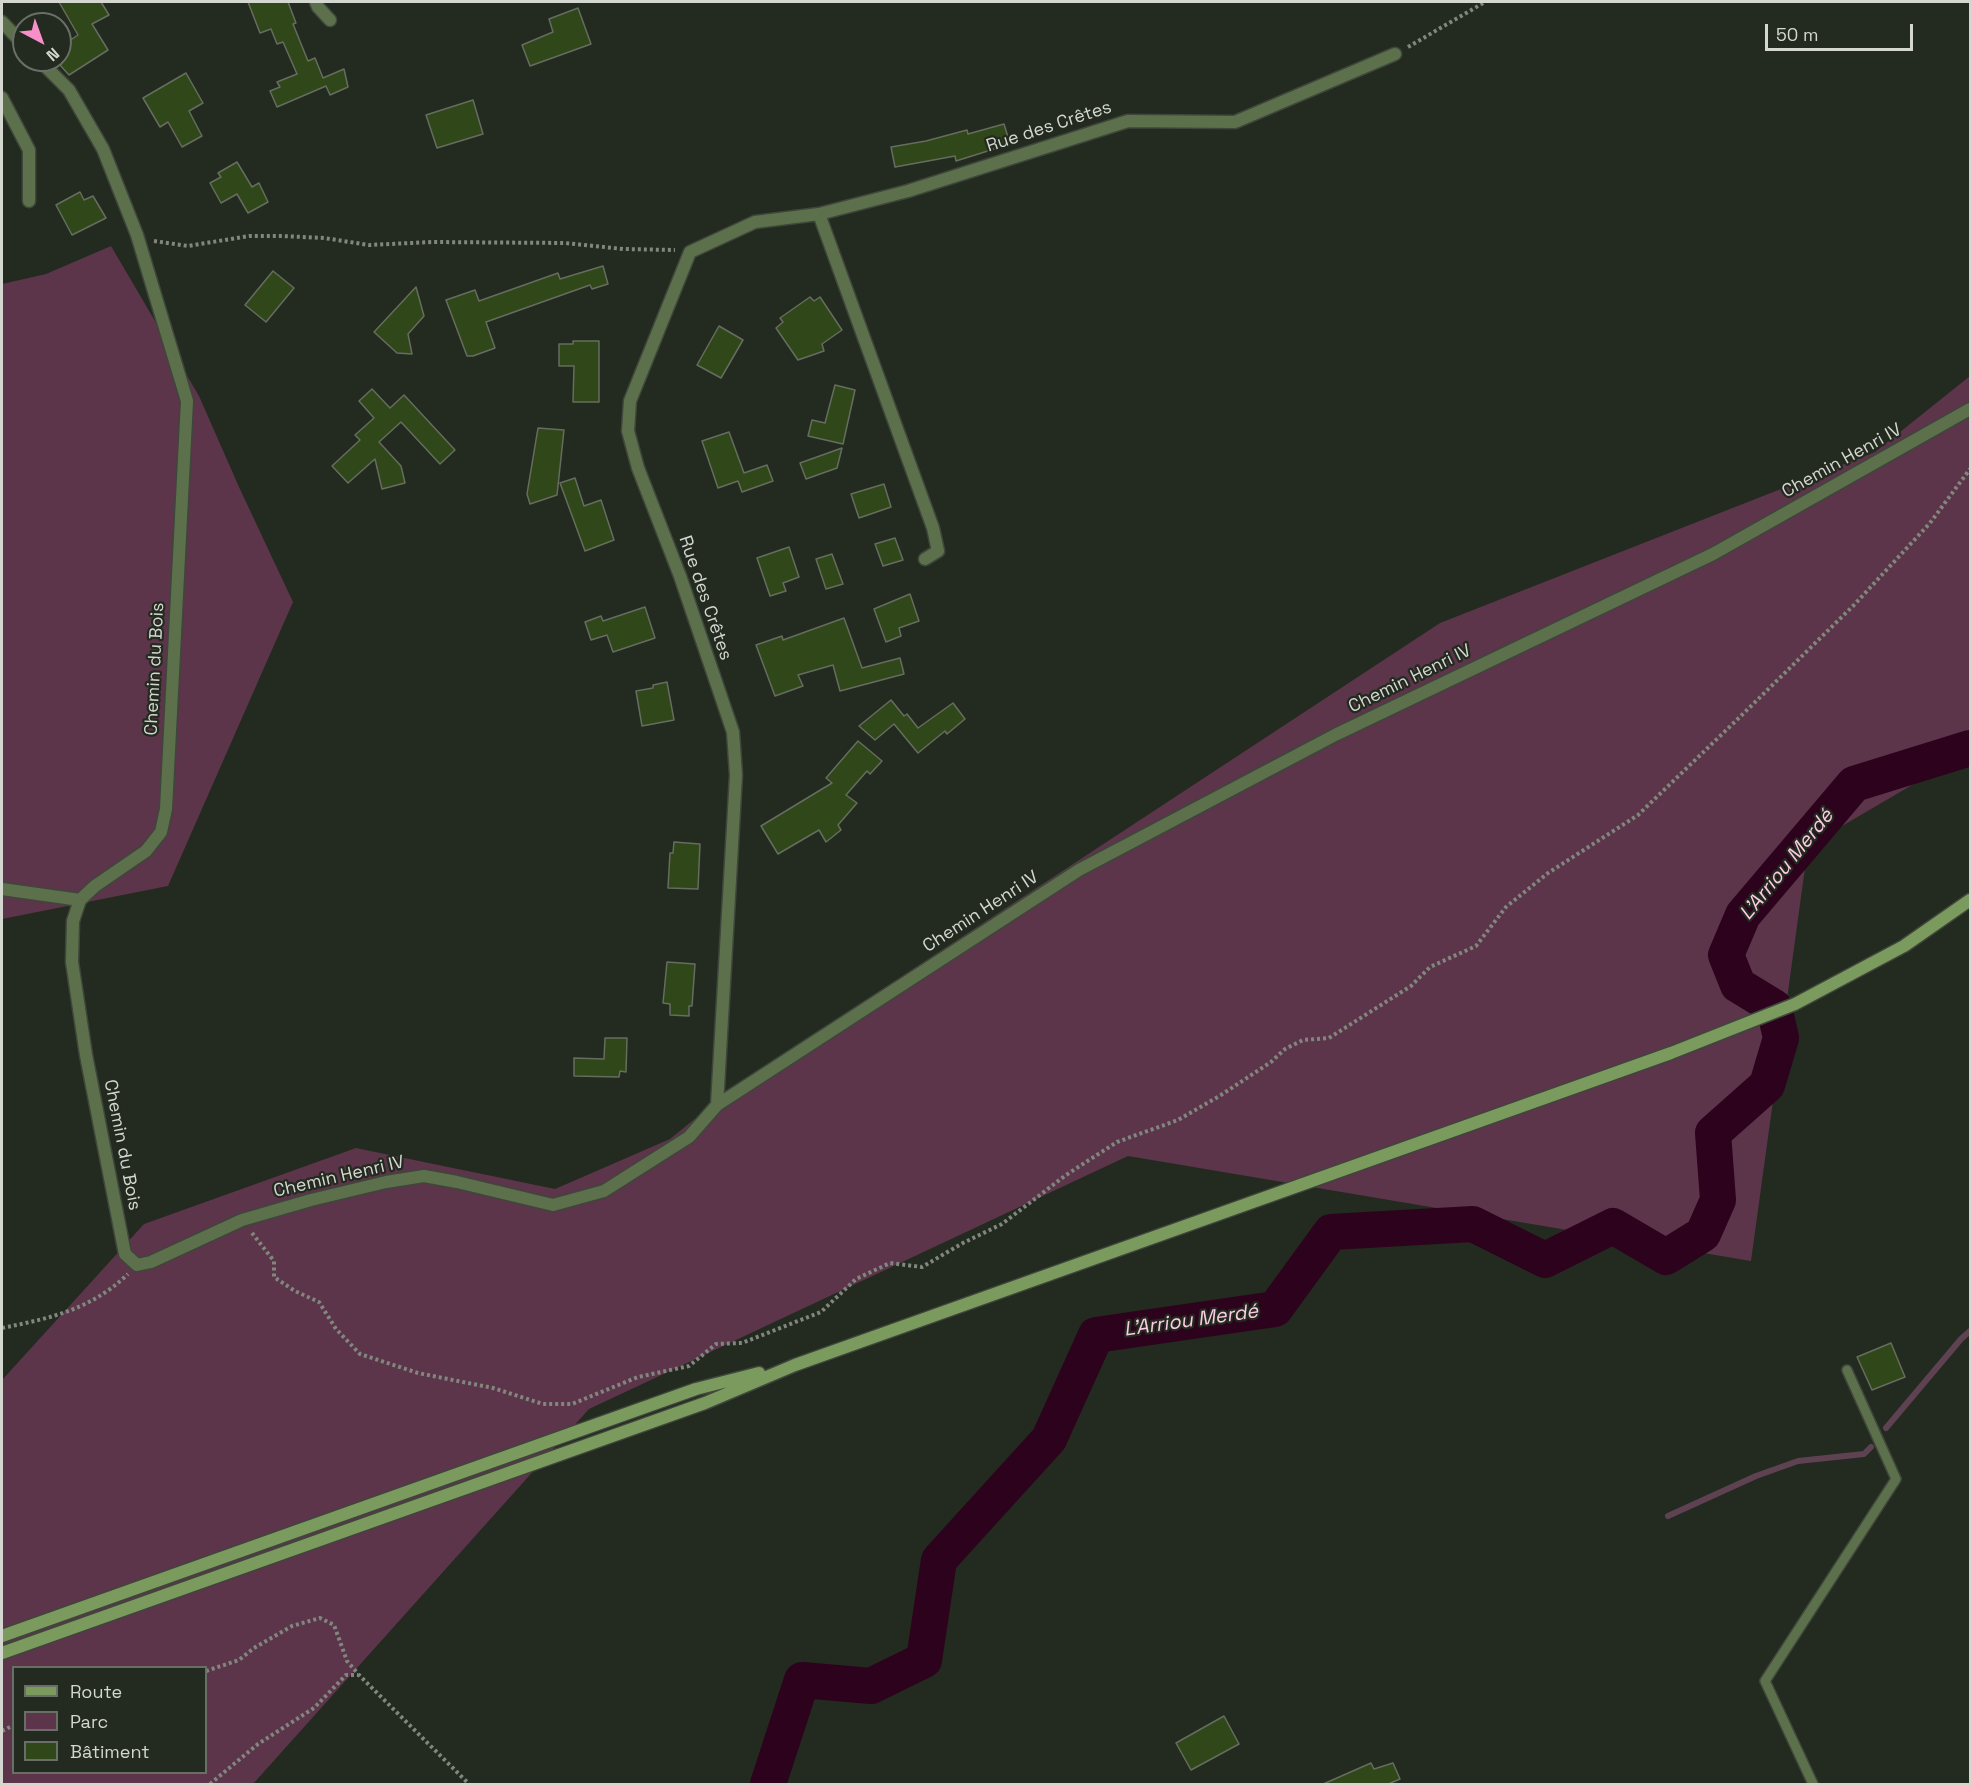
<!DOCTYPE html>
<html>
<head>
<meta charset="utf-8">
<style>
  body { margin:0 }
  #map { position:relative; width:1972px; height:1786px; overflow:hidden; background:#232a1f; font-family:"Space Grotesk",sans-serif }
  canvas { display:block }
  .frame { position:absolute; inset:0; border:3px solid #d3d7d0; pointer-events:none }
  .legend { position:absolute; left:12px; top:1666px; width:195px; height:108px; box-sizing:border-box; background:#232a1f; border:2px solid #696f66; margin:0; padding:8px 10px; list-style:none; font-size:18px; color:#d3d7d0 }
  .legend li { display:flex; align-items:center; gap:12px; height:30px }
  .legend b { width:30px; border:2px solid #696f66 }
  .north { position:absolute; left:12px; top:12px; width:60px; height:60px; box-sizing:border-box; background:#232a1f; border:2px solid #696f66; border-radius:50%; rotate:139deg; font-size:16px; font-weight:700; line-height:24px; text-align:center; color:#d3d7d0 }
  .north::after { content:''; display:block; margin:auto; width:21px; height:27px; background:#f98fc9; clip-path:polygon(50% 0,100% 100%,50% 72%,0 100%) }
  .scale { position:absolute; left:1765px; top:24px; width:148px; height:27px; box-sizing:border-box; border:3px solid #d3d7d0; border-top:0; padding-left:8px; font-size:18px; line-height:21px; white-space:nowrap; color:#d3d7d0; -webkit-text-stroke:4px #232a1f; paint-order:stroke }
</style>
</head>
<body>
<div id="map">
<canvas width="1972" height="1786"></canvas>
<div class="frame"></div>
<ul class="legend">
<li><b style="height:8px;background:#7a9a5e"></b>Route</li>
<li><b style="height:16px;background:#5c354a"></b>Parc</li>
<li><b style="height:16px;background:#2f4719"></b>Bâtiment</li>
</ul>
<div class="north">N</div>
<div class="scale">50 m</div>
</div>
<script>
const g = document.querySelector('canvas').getContext('2d');
g.lineJoin = 'round';
function fillPath(path, color) {
  g.fillStyle = color;
  g.fill(path, 'evenodd');
}
function trace(path, color, width, dash) {
  g.strokeStyle = color;
  g.lineWidth = width;
  g.lineCap = dash ? 'butt' : 'round';
  g.setLineDash(dash || []);
  g.stroke(path);
}
function drawText(font, color, halo, rows, align = 'center') {
  g.font = font + ' "Space Grotesk",sans-serif';
  g.lineWidth = 4.5;
  g.setLineDash([]);
  g.textBaseline = 'middle';
  g.strokeStyle = halo;
  g.fillStyle = color;
  for (const [text, x, y, turn = 0] of rows) {
    g.save();
    g.translate(x, y);
    g.rotate((+turn || 0) * Math.PI / 180);
    g.textAlign = isNaN(turn) ? turn : align;
    if (halo) g.strokeText(text, 0, 0);
    g.fillText(text, 0, 0);
    g.restore();
  }
}
const green = new Path2D(`
  M 111,246 L 199,396 L 239,487 L 293,602 L 168,886 L 2,919 L 2,284 L 46,274 Z
  M 1970,376 L 1970,751 L 1808,846 L 1751,1261 L 1128,1156 L 589,1409 L 253,1784 L 2,1784 L 2,1380 L 144,1224 L 356,1148 L 555,1189 L 670,1139 L 735,1086 L 1440,623 L 1875,452 ZM 14,1668 L 206,1668 L 206,1772 L 14,1772 Z`);
const stream = new Path2D(`
  M 1886,1428 L 1961,1339 L 1970,1331
  M 1668,1516 L 1756,1476 L 1798,1461 L 1864,1454 L 1871,1447`);
const river = new Path2D(`
  M 768,1784 L 802,1680 L 871,1686 L 924,1660 L 939,1560 L 1049,1439 L 1096,1335 L 1275,1309 L 1331,1232 L 1473,1224 L 1545,1260 L 1613,1226 L 1666,1257 L 1703,1234 L 1718,1200 L 1713,1133 L 1767,1085 L 1781,1038 L 1774,1007 L 1738,985 L 1726,955 L 1743,915 L 1854,784 L 1970,748`);
const building = new Path2D(`
  M 59,2 L 101,2 L 109,15 L 92,24 L 108,50 L 69,75 L 60,65 L 60,47 L 78,35 Z
  M 248,2 L 288,2 L 296,23 L 293,24 L 308,61 L 315,58 L 323,78 L 344,69 L 348,87 L 330,95 L 326,86 L 277,107 L 270,91 L 280,87 L 277,82 L 297,74 L 283,42 L 277,44 L 271,29 L 260,33 Z
  M 578,8 L 591,44 L 530,66 L 522,45 L 553,32 L 549,19 Z
  M 186,73 L 203,103 L 189,111 L 202,136 L 182,147 L 168,122 L 160,127 L 143,98 Z
  M 473,100 L 483,134 L 437,148 L 426,115 Z
  M 1004,124 L 1010,144 L 956,161 L 955,156 L 895,167 L 891,147 L 926,141 L 967,130 L 968,134 Z
  M 237,162 L 252,187 L 259,183 L 268,202 L 248,213 L 237,194 L 221,203 L 210,183 L 221,177 L 218,173 Z
  M 80,192 L 84,200 L 93,196 L 106,218 L 72,235 L 56,205 Z
  M 603,266 L 608,284 L 592,289 L 590,285 L 486,322 L 495,348 L 473,356 L 467,356 L 446,300 L 475,290 L 479,301 L 558,273 L 560,279 Z
  M 273,271 L 294,288 L 266,322 L 245,305 Z
  M 416,287 L 424,316 L 408,334 L 412,354 L 397,353 L 374,332 Z
  M 810,297 L 814,301 L 820,297 L 842,330 L 822,344 L 824,351 L 798,360 L 776,328 L 783,322 L 780,318 Z
  M 719,326 L 743,340 L 721,378 L 697,365 Z
  M 573,341 L 599,341 L 599,402 L 573,402 L 574,366 L 559,366 L 559,344 L 573,344 Z
  M 835,385 L 855,390 L 843,444 L 808,436 L 812,420 L 825,423 Z
  M 372,389 L 390,408 L 404,395 L 455,450 L 440,464 L 401,422 L 379,442 L 401,466 L 405,483 L 382,489 L 375,459 L 348,483 L 332,466 L 360,440 L 355,435 L 374,418 L 359,401 Z
  M 538,428 L 564,430 L 557,495 L 530,504 L 527,494 Z
  M 729,432 L 744,473 L 767,465 L 773,481 L 742,492 L 738,481 L 718,488 L 702,441 Z
  M 842,448 L 837,468 L 806,479 L 800,463 Z
  M 575,478 L 584,506 L 601,500 L 614,540 L 585,551 L 560,483 Z
  M 884,484 L 891,507 L 859,518 L 851,494 Z
  M 895,538 L 903,560 L 883,566 L 875,544 Z
  M 789,547 L 799,577 L 783,583 L 786,591 L 770,596 L 757,558 Z
  M 832,554 L 843,584 L 826,589 L 816,559 Z
  M 910,594 L 919,621 L 899,628 L 901,636 L 886,642 L 874,609 Z
  M 645,607 L 655,638 L 613,652 L 607,635 L 591,640 L 585,622 L 601,616 L 603,621 Z
  M 844,618 L 862,668 L 900,658 L 904,674 L 840,691 L 833,665 L 798,675 L 803,686 L 775,696 L 756,645 L 782,636 L 783,640 Z
  M 667,682 L 674,720 L 642,726 L 636,691 L 653,688 L 653,685 Z
  M 891,700 L 904,716 L 907,714 L 918,728 L 953,703 L 965,719 L 947,734 L 945,731 L 918,753 L 894,724 L 875,740 L 859,726 Z
  M 858,741 L 882,761 L 870,774 L 867,771 L 846,795 L 857,803 L 838,825 L 841,830 L 826,842 L 819,830 L 778,854 L 761,826 L 832,783 L 826,778 Z
  M 674,842 L 700,844 L 698,889 L 668,888 L 670,853 L 673,853 Z
  M 667,962 L 695,964 L 692,1006 L 689,1006 L 689,1016 L 670,1015 L 670,1004 L 663,1003 Z
  M 605,1038 L 627,1038 L 626,1072 L 620,1071 L 619,1077 L 574,1076 L 574,1058 L 604,1059 Z
  M 1891,1343 L 1905,1377 L 1872,1390 L 1857,1357 Z
  M 1224,1716 L 1239,1744 L 1191,1770 L 1176,1743 Z
  M 1371,1763 L 1374,1769 L 1393,1763 L 1400,1779 L 1386,1785 L 1321,1785 Z`);
const path = new Path2D(`
  M 1408,47 L 1485,2
  M 154,241 L 188,246 L 249,236 L 282,236 L 324,238 L 369,245 L 432,242 L 565,243 L 623,249 L 675,250
  M 252,1233 L 274,1261 L 274,1277 L 295,1291 L 319,1302 L 336,1329 L 360,1354 L 418,1373 L 493,1388 L 543,1404 L 572,1404 L 638,1377 L 689,1366 L 716,1344 L 742,1343 L 821,1312 L 856,1279 L 890,1263 L 922,1267 L 963,1243 L 1002,1224 L 1066,1175 L 1117,1142 L 1178,1120 L 1221,1095 L 1271,1062 L 1285,1049 L 1303,1040 L 1329,1038 L 1411,986 L 1430,967 L 1476,946 L 1506,907 L 1548,873 L 1638,815 L 1745,712 L 1854,605 L 1930,523 L 1970,469
  M 2,1328 C 51,1318 90,1310 128,1274
  M 206,1671 L 239,1660 L 254,1648 L 292,1626 L 320,1618 L 334,1625 L 347,1661 L 359,1675 L 469,1784
  M 2,1731 L 14,1725
  M 210,1784 L 258,1744 L 314,1708 L 346,1675 L 358,1675`);
const service = new Path2D(`
  M 1813,1784 L 1765,1681 L 1896,1479 L 1847,1370`);
const minor = new Path2D(`
  M 316,2 L 318,7 L 330,20
  M 2,22 L 24,45
  M 39,60 L 69,90 L 103,149 L 137,235 L 187,401 L 166,809 L 161,832 L 146,851 L 95,886 L 80,900 L 73,921 L 72,962 L 86,1055 L 125,1254 L 137,1265 L 151,1262 L 242,1220 L 311,1200 L 386,1182 L 424,1176 L 457,1182 L 553,1205 L 604,1191 L 689,1137 L 717,1105 L 1079,870 L 1335,735 L 1713,554 L 1970,409
  M 2,98 L 29,150 L 29,201
  M 819,214 L 933,528 L 938,551 L 925,559
  M 2,889 L 80,900
  M 717,1105 L 736,775 L 733,732 L 680,576 L 638,468 L 628,431 L 630,401 L 690,252 L 755,222 L 819,214 L 908,191 L 1128,121 L 1235,122 L 1395,54`);
const secondary = new Path2D(`
  M 2,1636 L 696,1389 L 759,1373
  M 2,1653 L 705,1403 L 795,1365 L 1671,1053 L 1795,1004 L 1904,946 L 1970,900`);
const streetNames = [
  ["Rue des Crêtes",1049,127,-18],
  ["Chemin Henri IV",1842,461,-29],
  ["Rue des Crêtes",705,598,71],
  ["Chemin du Bois",155,669,-87],
  ["Chemin Henri IV",1410,679,-26],
  ["Chemin Henri IV",981,912,-33],
  ["Chemin du Bois",122,1145,79],
  ["Chemin Henri IV",339,1177,-13]
];
const waterNames = [
  ["L'Arriou Merdé",1787,865,-51],
  ["L'Arriou Merdé",1191,1321,-8]
];
fillPath(green, '#5c354a');
trace(stream, '#5e4252', 6);
trace(river, '#2c021c', 36);
fillPath(building, '#2f4719');
trace(building, '#666d60', 1.5);
trace(service, '#3f463b', 12);
trace(minor, '#3f463b', 15);
trace(secondary, '#3f463b', 15);
trace(path, '#81877e', 4, [3, 3]);
trace(service, '#5c714b', 9);
trace(minor, '#5c714b', 12);
trace(secondary, '#7a9a5e', 12);
drawText('18px', '#d3d7d0', '#232a1f', streetNames);
drawText('italic 20px', '#fdcbe4', '#232a1f', waterNames);
</script>
</body>
</html>
